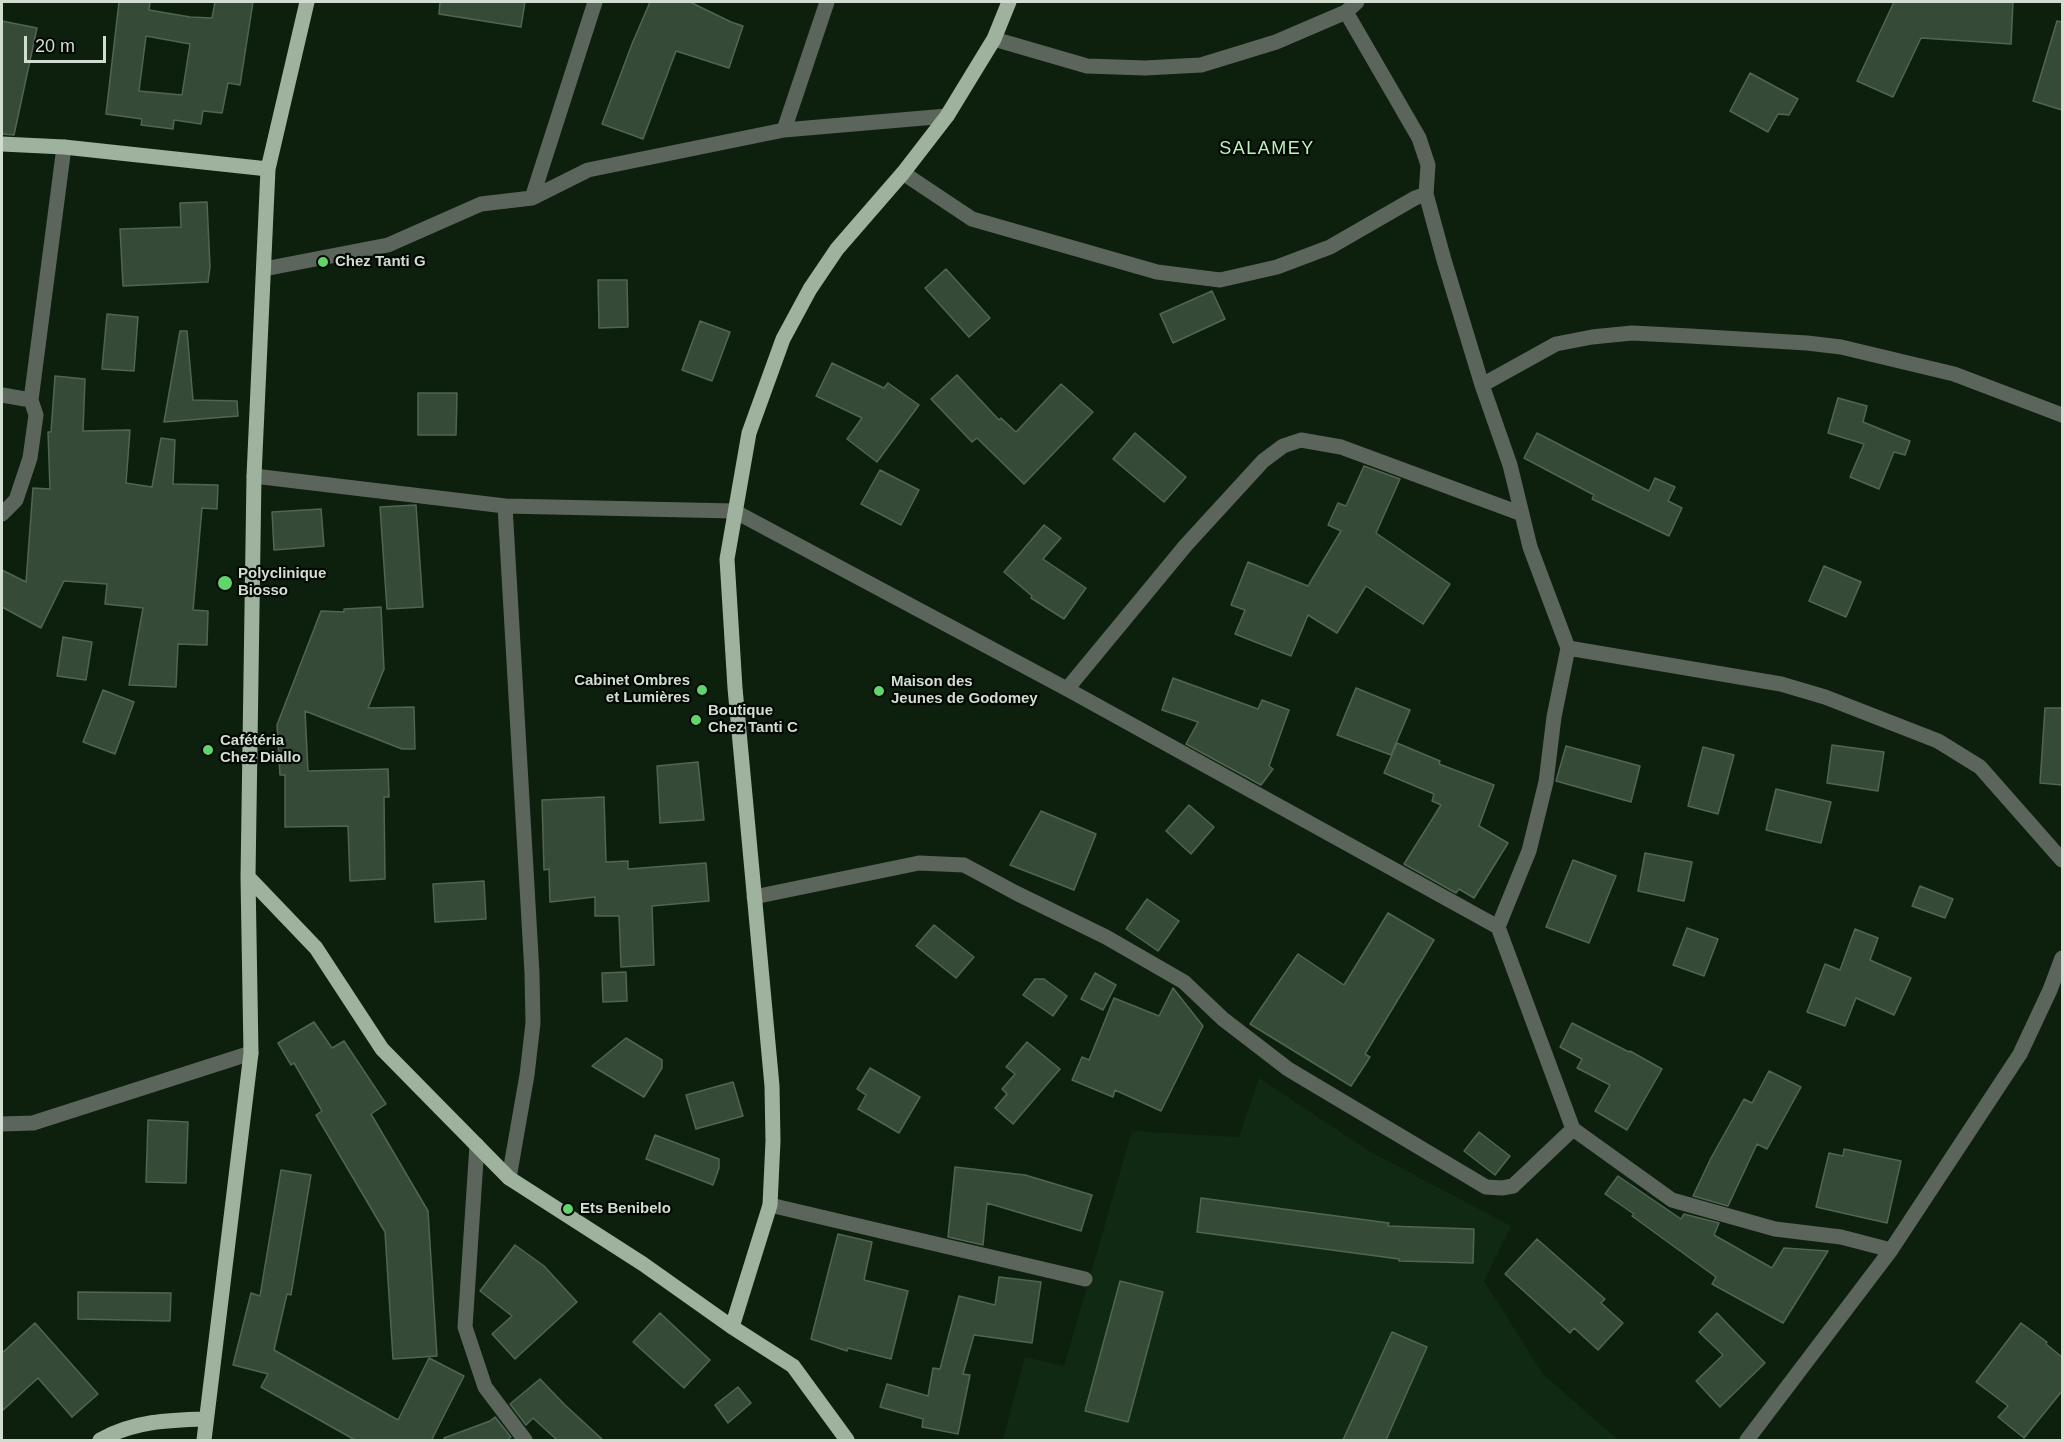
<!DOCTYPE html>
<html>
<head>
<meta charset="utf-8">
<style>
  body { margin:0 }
  #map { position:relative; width:2064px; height:1442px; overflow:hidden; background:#0d200e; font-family:Helvetica,sans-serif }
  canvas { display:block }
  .frame { position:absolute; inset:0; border:3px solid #d1ddd1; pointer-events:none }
  .scale { position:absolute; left:24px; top:36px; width:82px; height:27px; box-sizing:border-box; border:3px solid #d1ddd1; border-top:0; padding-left:8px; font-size:18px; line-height:21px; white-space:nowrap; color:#d1ddd1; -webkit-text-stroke:4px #030803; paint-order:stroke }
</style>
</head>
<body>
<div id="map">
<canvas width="2064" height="1442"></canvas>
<div class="frame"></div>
<div class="scale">20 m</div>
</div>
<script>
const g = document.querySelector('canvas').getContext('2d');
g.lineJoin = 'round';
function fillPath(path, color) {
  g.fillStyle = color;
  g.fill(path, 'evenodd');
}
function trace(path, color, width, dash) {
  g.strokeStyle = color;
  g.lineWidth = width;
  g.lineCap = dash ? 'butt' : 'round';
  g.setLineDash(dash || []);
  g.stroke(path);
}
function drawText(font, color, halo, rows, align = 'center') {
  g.font = font + ' Helvetica,sans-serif';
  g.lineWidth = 4.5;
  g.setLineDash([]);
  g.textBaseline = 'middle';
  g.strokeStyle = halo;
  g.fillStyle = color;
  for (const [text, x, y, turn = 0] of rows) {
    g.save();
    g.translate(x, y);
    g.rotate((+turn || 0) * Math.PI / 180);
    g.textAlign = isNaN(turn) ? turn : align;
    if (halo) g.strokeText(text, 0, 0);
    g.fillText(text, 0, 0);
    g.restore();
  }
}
const built = new Path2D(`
  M 1259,1078 L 1369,1151 L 1511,1226 L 1484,1281 L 1543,1374 L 1618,1440 L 1003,1440 L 1025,1357 L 1064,1366 L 1132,1131 L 1239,1137 Z`);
const building = new Path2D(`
  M 119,2 L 150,2 L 149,10 L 190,17 L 212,18 L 215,2 L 253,2 L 240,85 L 228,83 L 222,113 L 203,111 L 201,124 L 174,120 L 173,129 L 141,125 L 142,119 L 106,114 ZM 146,36 L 190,44 L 182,95 L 139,91 Z
  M 440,2 L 525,2 L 521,27 L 439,14 Z
  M 650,2 L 690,2 L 731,22 L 743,26 L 729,68 L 676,51 L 643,139 L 602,124 L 632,44 Z
  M 1894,2 L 2013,2 L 2011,44 L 1921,38 L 1893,97 L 1857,81 Z
  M 2,21 L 37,28 L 14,135 L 2,134 Z
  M 2057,21 L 2062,22 L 2062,110 L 2033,101 Z
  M 1750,73 L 1798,99 L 1789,115 L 1778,114 L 1768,132 L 1730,111 Z
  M 207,202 L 210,267 L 208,282 L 123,286 L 120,229 L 181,227 L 180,203 Z
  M 946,269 L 990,318 L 969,337 L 925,288 Z
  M 598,280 L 627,280 L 628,327 L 599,328 Z
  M 1212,291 L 1225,319 L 1173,343 L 1160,314 Z
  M 107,314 L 138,317 L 134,371 L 102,369 Z
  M 700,321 L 730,332 L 712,381 L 682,370 Z
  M 180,331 L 187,331 L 193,400 L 237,401 L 238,416 L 164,422 Z
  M 832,363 L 884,388 L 888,383 L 919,405 L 877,462 L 847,439 L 862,418 L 816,396 Z
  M 957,375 L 999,420 L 1001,418 L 1016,432 L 1061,384 L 1093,412 L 1024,484 L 977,438 L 972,442 L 931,399 Z
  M 55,376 L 85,379 L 83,431 L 130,430 L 126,483 L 152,487 L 161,438 L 175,440 L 173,484 L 218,485 L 217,509 L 202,508 L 193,610 L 208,611 L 207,645 L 178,644 L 176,687 L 129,685 L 143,608 L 105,604 L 107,584 L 64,581 L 41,628 L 2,607 L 2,570 L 26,582 L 33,488 L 50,489 L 48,432 L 51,432 Z
  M 418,393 L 457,393 L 456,435 L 418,435 Z
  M 1838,398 L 1867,406 L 1863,422 L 1910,441 L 1905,455 L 1894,452 L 1879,489 L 1850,477 L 1864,444 L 1828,433 Z
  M 1135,433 L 1186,477 L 1164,502 L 1113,459 Z
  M 1537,433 L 1649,491 L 1655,478 L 1675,487 L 1668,501 L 1682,508 L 1669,536 L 1592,499 L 1594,495 L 1524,458 Z
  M 1364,466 L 1400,479 L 1376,533 L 1450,584 L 1423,624 L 1366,586 L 1337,633 L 1308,615 L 1291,656 L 1235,634 L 1245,610 L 1231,605 L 1248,562 L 1308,586 L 1341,531 L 1328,525 L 1338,503 L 1346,506 Z
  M 880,470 L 919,490 L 901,525 L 861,504 Z
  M 416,505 L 423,607 L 387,609 L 380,507 Z
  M 321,509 L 324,546 L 274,550 L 272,512 Z
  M 1044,525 L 1061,538 L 1043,559 L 1086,588 L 1064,619 L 1031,598 L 1032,596 L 1004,572 Z
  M 1824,566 L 1861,582 L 1846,617 L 1809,601 Z
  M 381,607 L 384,669 L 368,708 L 414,707 L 415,749 L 402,749 L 305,711 L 308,771 L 388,769 L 389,797 L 384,797 L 385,879 L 350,881 L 348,826 L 285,827 L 285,775 L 280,775 L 277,725 L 321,611 L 344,612 L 344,609 Z
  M 63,637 L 92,642 L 86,680 L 57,676 Z
  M 1173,678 L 1258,709 L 1262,700 L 1289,710 L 1269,766 L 1273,769 L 1261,785 L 1186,744 L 1198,722 L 1162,710 Z
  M 1356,688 L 1410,710 L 1391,755 L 1337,735 Z
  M 103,690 L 134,702 L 115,754 L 83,742 Z
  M 2045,708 L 2062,708 L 2062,785 L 2040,783 Z
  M 1397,743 L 1440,761 L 1439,764 L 1494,785 L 1479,826 L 1508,843 L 1474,898 L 1459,889 L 1456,893 L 1404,864 L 1441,805 L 1432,801 L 1434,794 L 1384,773 Z
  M 1832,745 L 1884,752 L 1878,791 L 1827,783 Z
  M 1566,746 L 1640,766 L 1631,802 L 1556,781 Z
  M 1703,747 L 1734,755 L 1718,814 L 1688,806 Z
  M 698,762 L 704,820 L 660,823 L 657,766 Z
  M 1776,789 L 1831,802 L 1821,843 L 1766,830 Z
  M 604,797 L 606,862 L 628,861 L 628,869 L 706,863 L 709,901 L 652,906 L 654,965 L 621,967 L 619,916 L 595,916 L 595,897 L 550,902 L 549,869 L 544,870 L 542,800 Z
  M 1189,805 L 1214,827 L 1191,854 L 1166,831 Z
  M 1041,811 L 1096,834 L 1074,890 L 1010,865 Z
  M 1645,853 L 1692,862 L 1684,901 L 1638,891 Z
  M 1573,860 L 1616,876 L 1589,943 L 1546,927 Z
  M 484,881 L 486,919 L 435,922 L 433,884 Z
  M 1920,886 L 1953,899 L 1945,918 L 1912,906 Z
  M 1147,899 L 1179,921 L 1158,951 L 1126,929 Z
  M 1388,913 L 1434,940 L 1365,1054 L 1370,1057 L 1351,1086 L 1250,1024 L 1298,954 L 1344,985 Z
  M 934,925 L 974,957 L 956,978 L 916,946 Z
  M 1687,928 L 1718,939 L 1704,976 L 1673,965 Z
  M 1855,929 L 1878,938 L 1870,960 L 1911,978 L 1894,1015 L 1856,998 L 1845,1026 L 1807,1012 L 1825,964 L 1840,970 Z
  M 626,972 L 627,1001 L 603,1002 L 602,973 Z
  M 1095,973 L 1116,985 L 1103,1010 L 1081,999 Z
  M 1035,979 L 1044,979 L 1067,996 L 1053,1016 L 1023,995 Z
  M 1173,988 L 1203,1026 L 1161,1111 L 1115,1090 L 1113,1097 L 1072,1080 L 1082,1057 L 1089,1060 L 1114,998 L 1159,1016 Z
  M 314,1022 L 332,1048 L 344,1041 L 386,1104 L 371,1114 L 428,1211 L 437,1356 L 393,1359 L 385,1232 L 316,1115 L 322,1111 L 294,1063 L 291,1065 L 278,1043 Z
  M 1572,1023 L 1629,1052 L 1630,1051 L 1662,1069 L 1627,1130 L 1595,1111 L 1610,1085 L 1577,1068 L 1582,1059 L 1560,1047 Z
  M 626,1038 L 662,1060 L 662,1068 L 644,1097 L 592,1066 Z
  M 1027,1042 L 1060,1069 L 1013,1124 L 995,1108 L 1007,1094 L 1002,1089 L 1015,1074 L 1006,1067 Z
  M 870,1068 L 920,1097 L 899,1133 L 858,1109 L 866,1095 L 857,1089 Z
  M 1769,1071 L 1801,1087 L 1767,1149 L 1757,1144 L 1728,1206 L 1693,1196 L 1711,1158 L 1744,1099 L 1752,1103 Z
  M 733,1082 L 743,1116 L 696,1129 L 686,1095 Z
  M 148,1120 L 188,1122 L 186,1183 L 146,1182 Z
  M 1479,1132 L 1510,1156 L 1495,1175 L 1464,1151 Z
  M 655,1135 L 719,1159 L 719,1168 L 713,1185 L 646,1159 Z
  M 1844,1149 L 1901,1161 L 1887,1223 L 1816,1207 L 1829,1153 L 1843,1156 Z
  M 955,1167 L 1025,1175 L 1092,1195 L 1081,1231 L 987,1203 L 983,1245 L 948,1237 Z
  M 281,1170 L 311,1175 L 291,1295 L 287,1294 L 274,1350 L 398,1420 L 429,1358 L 464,1376 L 432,1439 L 434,1440 L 355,1440 L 261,1387 L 268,1374 L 233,1365 L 251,1293 L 260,1296 Z
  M 1618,1176 L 1681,1219 L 1684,1214 L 1719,1223 L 1714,1235 L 1772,1268 L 1784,1248 L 1828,1251 L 1783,1323 L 1712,1284 L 1716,1277 L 1632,1216 L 1634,1214 L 1605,1194 Z
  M 1201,1198 L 1389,1223 L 1388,1226 L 1474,1229 L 1473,1263 L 1399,1261 L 1399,1259 L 1197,1232 Z
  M 838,1234 L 872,1242 L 864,1280 L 908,1291 L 891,1359 L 848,1348 L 847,1351 L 811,1339 Z
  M 1537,1239 L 1605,1299 L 1601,1303 L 1623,1323 L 1598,1350 L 1574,1328 L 1570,1333 L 1505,1274 Z
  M 515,1245 L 544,1266 L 577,1302 L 515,1359 L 492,1334 L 512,1316 L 480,1291 Z
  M 999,1277 L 1041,1282 L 1032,1343 L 974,1335 L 963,1374 L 970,1375 L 958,1434 L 922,1427 L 923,1419 L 880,1407 L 887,1384 L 928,1396 L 933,1368 L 940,1369 L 959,1296 L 995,1305 Z
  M 1120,1281 L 1163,1292 L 1128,1422 L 1085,1411 Z
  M 78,1292 L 171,1293 L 170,1321 L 78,1319 Z
  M 660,1313 L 710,1360 L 684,1388 L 633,1342 Z
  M 1717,1313 L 1765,1363 L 1720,1407 L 1696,1381 L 1723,1355 L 1699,1332 Z
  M 35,1323 L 98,1394 L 72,1417 L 38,1378 L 2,1411 L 2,1353 Z
  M 2021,1323 L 2047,1342 L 2046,1344 L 2062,1357 L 2062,1391 L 2024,1438 L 1998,1417 L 2008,1406 L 1976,1382 Z
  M 1392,1332 L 1427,1347 L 1386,1440 L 1343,1440 Z
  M 540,1379 L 565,1405 L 603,1440 L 557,1440 L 533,1418 L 526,1425 L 510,1404 Z
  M 738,1387 L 751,1403 L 728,1423 L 715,1405 Z
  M 495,1417 L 511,1437 L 507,1440 L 445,1440 L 444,1438 L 490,1421 Z`);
const minor = new Path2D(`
  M 1346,12 L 1419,138 L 1428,165 L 1426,194 L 1444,260 L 1482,385 L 1510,465 L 1530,547 L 1568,648 L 1554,717 L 1546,782 L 1529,851 L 1498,927
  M 994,39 L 1087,66 L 1145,68 L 1201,65 L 1276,42 L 1346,12 L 1357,2
  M 784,130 L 827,2
  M 903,173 L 972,219 L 1157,272 L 1220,280 L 1277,267 L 1330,247 L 1415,198 L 1426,194
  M 532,198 L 595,2
  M 264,269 L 388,245 L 481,204 L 532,198 L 588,170 L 784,130 L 947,116
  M 1482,385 L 1556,344 L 1592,337 L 1632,333 L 1690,336 L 1807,343 L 1841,347 L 1954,374 L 2062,415
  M 2,395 L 31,400
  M 254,476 L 505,506 L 734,511 L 1067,689 L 1498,927 L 1573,1129 L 1672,1200 L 1775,1229 L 1841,1237 L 1891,1250
  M 505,506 L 532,973 L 533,1023 L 527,1075 L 509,1178
  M 2,514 L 16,500 L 30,458 L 36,415 L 31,400 L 64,147
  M 1568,648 L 1781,684 L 1825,697 L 1938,741 L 1980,767 L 2062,860
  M 1067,689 L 1186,545 L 1263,461 L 1283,446 L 1301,440 L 1341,447 L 1522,514
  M 754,897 L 919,863 L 964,865 L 1016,893 L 1106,937 L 1184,982 L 1223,1019 L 1288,1069 L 1486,1187 L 1502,1188 L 1513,1186 L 1573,1129
  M 2,1124 L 33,1123 L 251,1053
  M 477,1145 L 465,1327 L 485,1387 L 525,1440
  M 770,1205 L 1085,1279
  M 1747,1440 L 1891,1250 L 2020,1054 L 2050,990 L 2062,958`);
const major = new Path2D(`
  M 307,2 L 268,169 L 254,476 L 248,877 L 316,948 L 382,1049 L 509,1178 L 643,1264 L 732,1327 L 793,1366 L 847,1440
  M 2,144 L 64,147 L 268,169
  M 732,1327 L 770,1205 L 773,1141 L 772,1086 L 735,688 L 727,559 L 749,433 L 783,339 L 810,289 L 837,249 L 903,173 L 947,116 L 994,39 L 1009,2
  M 100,1440 C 134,1421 168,1420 206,1419
  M 204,1440 L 251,1053 L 248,877`);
const markers = [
  [323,262,6,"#60d56a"],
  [225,583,8,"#60d56a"],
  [702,690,6,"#60d56a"],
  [879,691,6,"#60d56a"],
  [696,720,6,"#60d56a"],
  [208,750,6,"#60d56a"],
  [568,1209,6,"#60d56a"]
];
const poiNames = [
  ["Chez Tanti G",335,262],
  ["Polyclinique",238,574],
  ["Biosso",238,591],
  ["Cabinet Ombres",690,681,"right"],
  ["et Lumières",690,698,"right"],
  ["Maison des",891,682],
  ["Jeunes de Godomey",891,699],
  ["Boutique",708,711],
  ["Chez Tanti C",708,728],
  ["Cafétéria",220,741],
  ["Chez Diallo",220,758],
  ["Ets Benibelo",580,1209]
];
const quarterNames = [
  ["SALAMEY",1267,149]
];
fillPath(built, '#102912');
fillPath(building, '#364b37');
trace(building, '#506651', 1.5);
trace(minor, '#5c655c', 15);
trace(major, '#9eb29e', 15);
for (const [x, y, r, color] of markers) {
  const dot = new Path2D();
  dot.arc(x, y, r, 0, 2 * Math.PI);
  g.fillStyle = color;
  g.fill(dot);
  trace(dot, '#030803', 2);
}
drawText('bold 15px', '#d1ddd1', '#030803', poiNames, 'left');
g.letterSpacing = '1.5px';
drawText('18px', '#b8f4ba', '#030803', quarterNames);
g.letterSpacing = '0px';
</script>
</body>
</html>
